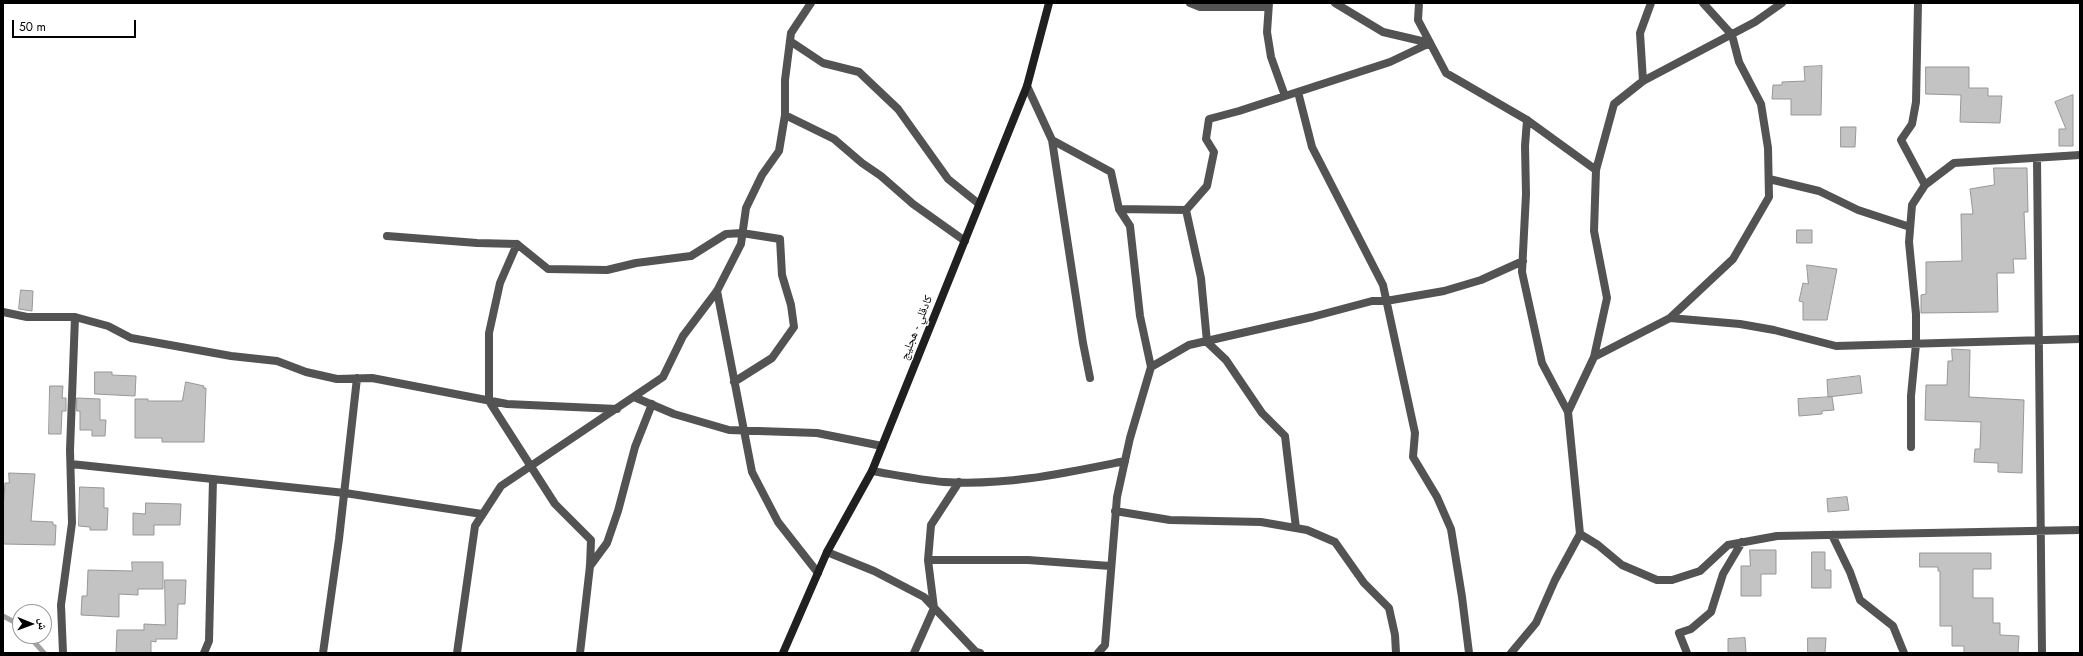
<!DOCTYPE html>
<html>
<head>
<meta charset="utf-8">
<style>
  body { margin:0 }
  #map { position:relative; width:2083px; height:656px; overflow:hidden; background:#fff; font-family:Jost,"Noto Naskh Arabic",sans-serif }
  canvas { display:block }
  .frame { position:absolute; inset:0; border:4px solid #000; pointer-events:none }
  .north { position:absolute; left:12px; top:604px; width:40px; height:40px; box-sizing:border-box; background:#fff; border:1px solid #999; border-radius:50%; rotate:91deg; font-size:11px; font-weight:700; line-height:16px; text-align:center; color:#000 }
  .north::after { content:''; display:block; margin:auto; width:14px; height:18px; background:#000; clip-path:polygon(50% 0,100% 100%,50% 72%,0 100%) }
  .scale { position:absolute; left:12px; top:20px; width:124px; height:18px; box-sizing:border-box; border:2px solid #000; border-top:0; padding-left:5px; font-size:12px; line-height:14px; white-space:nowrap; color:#000; -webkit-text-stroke:3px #fff; paint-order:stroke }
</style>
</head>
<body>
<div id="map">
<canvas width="2083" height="656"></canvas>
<div class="frame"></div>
<div class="north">ش</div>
<div class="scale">50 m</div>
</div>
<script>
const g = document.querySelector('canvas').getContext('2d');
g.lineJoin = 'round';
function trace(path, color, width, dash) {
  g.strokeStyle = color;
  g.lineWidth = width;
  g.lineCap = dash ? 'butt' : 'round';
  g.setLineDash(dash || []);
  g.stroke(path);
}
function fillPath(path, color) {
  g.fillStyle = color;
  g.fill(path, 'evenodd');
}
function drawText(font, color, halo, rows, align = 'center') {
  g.font = font + ' Jost,"Noto Naskh Arabic",sans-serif';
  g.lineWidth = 3;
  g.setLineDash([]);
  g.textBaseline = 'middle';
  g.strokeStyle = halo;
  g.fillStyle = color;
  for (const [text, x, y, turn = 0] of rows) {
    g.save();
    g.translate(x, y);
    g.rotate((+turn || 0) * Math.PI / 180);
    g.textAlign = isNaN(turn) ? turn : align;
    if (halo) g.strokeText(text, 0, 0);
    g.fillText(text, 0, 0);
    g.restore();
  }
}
const stream = new Path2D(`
  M 3,616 L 20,625
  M 29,636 L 44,653`);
const building = new Path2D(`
  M 1822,66 L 1821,115 L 1791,115 L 1791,99 L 1772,99 L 1773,85 L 1782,85 L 1782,82 L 1805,81 L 1804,67 Z
  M 1926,67 L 1969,67 L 1969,88 L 1988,88 L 1988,96 L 2002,96 L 2000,123 L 1960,122 L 1961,95 L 1926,94 Z
  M 2073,95 L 2073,146 L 2059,146 L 2059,129 L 2066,129 L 2055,102 Z
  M 1841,127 L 1856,127 L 1855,147 L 1841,147 Z
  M 1994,168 L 2027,168 L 2028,212 L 2024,212 L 2026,259 L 2013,259 L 2014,273 L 1997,273 L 1998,312 L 1921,313 L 1921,295 L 1926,294 L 1926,262 L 1962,261 L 1961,214 L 1973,214 L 1970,189 L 1994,185 Z
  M 1797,230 L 1812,230 L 1812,243 L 1797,243 Z
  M 1807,265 L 1837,269 L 1827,320 L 1803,320 L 1803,302 L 1799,301 L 1803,283 L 1808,284 Z
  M 21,290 L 33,291 L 32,311 L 19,309 Z
  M 1952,349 L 1970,350 L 1969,397 L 2024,400 L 2022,473 L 1998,472 L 1998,463 L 1974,462 L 1975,449 L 1980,449 L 1981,422 L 1925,420 L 1926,385 L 1947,385 L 1948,361 L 1952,361 Z
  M 95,372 L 112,372 L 112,375 L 136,376 L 135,396 L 95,394 Z
  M 1860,376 L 1862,393 L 1828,397 L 1827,380 Z
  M 186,382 L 204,386 L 203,388 L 206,388 L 204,442 L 162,442 L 162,438 L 135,438 L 135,399 L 148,399 L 148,401 L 182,401 Z
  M 50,386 L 63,386 L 62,398 L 66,398 L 66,411 L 62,411 L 61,434 L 49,434 Z
  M 1832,397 L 1834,410 L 1822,411 L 1822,414 L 1799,416 L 1798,399 Z
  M 77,398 L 100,399 L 100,420 L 106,420 L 105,436 L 92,436 L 92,430 L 80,430 L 80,411 L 77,411 Z
  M 9,473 L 35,474 L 31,521 L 53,522 L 53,525 L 56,525 L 55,545 L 3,544 L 3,509 L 5,483 L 9,483 Z
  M 80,487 L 104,488 L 104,508 L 108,508 L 107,530 L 90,530 L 90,527 L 79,526 Z
  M 1847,497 L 1849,510 L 1828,512 L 1827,499 Z
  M 146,503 L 181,504 L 180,525 L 154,525 L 154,535 L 133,535 L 133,513 L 145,514 Z
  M 1750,550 L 1776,550 L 1776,574 L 1761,574 L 1761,596 L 1741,596 L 1741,566 L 1750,566 Z
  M 1812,552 L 1825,552 L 1825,570 L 1831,570 L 1831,588 L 1812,588 Z
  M 1920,553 L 1991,553 L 1991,569 L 1973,569 L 1973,598 L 1993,598 L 1993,623 L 2000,623 L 2000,635 L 2019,636 L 2018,653 L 1964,653 L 1964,646 L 1952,646 L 1952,626 L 1940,626 L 1940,571 L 1938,571 L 1938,567 L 1920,567 Z
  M 132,562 L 163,562 L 163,589 L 138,589 L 138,595 L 119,594 L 119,617 L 81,615 L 82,596 L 87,596 L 88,570 L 132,571 Z
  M 165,580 L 186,580 L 185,604 L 178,604 L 177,639 L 156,639 L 156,642 L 151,641 L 151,653 L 116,653 L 117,630 L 144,630 L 144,624 L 165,625 Z
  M 1745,638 L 1746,653 L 1728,653 L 1728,639 Z
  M 1808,638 L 1826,638 L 1825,653 L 1808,653 Z`);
const street = new Path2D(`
  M 1190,3 L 1200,7 L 1268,7
  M 1269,3 L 1267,32 L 1271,57 L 1285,96
  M 1335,3 L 1383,32 L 1430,43
  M 1419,3 L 1418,20 L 1446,73 L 1527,120 L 1596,170
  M 1918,3 L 1916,102 L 1912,124 L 1901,140 L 1925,185
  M 790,41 L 823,63 L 859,72 L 898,109 L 948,179 L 979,204
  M 1643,81 L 1640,33 L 1651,3
  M 1027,86 L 1052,140 L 1083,343 L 1090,378
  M 1298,92 L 1312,147 L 1383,285 L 1415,433 L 1413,457 L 1437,497 L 1451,529 L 1462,597 L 1469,653
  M 785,115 L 834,139 L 862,163 L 881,176 L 913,204 L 965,241
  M 1527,120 L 1525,146 L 1526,194 L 1522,272 L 1542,363 L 1568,412
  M 1052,140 L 1111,172 L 1119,209 L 1130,226 L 1140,316 L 1151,367
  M 2037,158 L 2042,653
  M 1769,179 L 1819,191 L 1858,210 L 1910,227
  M 1119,209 L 1186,210
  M 387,236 L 477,243 L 517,244 L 548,269 L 607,270 L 636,263 L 691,256 L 726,234 L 742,233 L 780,239 L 782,275 L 791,305 L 794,327 L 772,358 L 734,382
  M 517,244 L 500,283 L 489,333 L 489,401 L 555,504 L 591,540 L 590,566 L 580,653
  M 717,291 L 752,472 L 778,522 L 818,573
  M 3,312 L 27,317 L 75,317 L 108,326 L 131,338 L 231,356 L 277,361 L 306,372 L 337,379 L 372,378 L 507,404 L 617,409
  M 1670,318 L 1733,259 L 1769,197 L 1768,148 L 1761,104 L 1739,62 L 1732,35 L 1703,3
  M 1594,357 L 1670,318 L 1740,324 L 1774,330 L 1836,346 L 2080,339
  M 634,397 L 674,414 L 729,430 L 817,433 L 882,446
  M 1911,447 L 1911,396 L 1916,344 L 1916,314 L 1909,242 L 1912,205 L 1925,185 L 1954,163 L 2080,155
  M 71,464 L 345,493 L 482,514
  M 872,471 C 896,475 920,480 944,482 C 1006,486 1065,473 1125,461
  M 1115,511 L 1170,520 L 1261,522 L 1307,530 L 1335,542 L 1364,583 L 1389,608 L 1395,635 L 1396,653
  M 1296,528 L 1285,436 L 1262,413 L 1226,360 L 1207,342 L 1201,278 L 1186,210 L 1207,186 L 1214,152 L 1206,139 L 1209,119 L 1239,111 L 1390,62 L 1430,43
  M 1580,534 L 1598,545 L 1622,565 L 1657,580 L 1672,580 L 1700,571 L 1728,545 L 1777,536 L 2080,530
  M 1832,535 L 1850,572 L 1860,600 L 1893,626 L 1904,653
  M 827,552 L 874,571 L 924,597 L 976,652 L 980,653
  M 928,560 L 1028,560 L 1110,566
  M 590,566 L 607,543 L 618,511 L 635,447 L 652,404
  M 63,653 L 61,605 L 72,523 L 70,450 L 75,317
  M 204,653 L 209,641 L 213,479
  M 323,653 L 339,539 L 357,378
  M 457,653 L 475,526 L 501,486 L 663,377 L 683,336 L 717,291 L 741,244 L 746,208 L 762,175 L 779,151 L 785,115 L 785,80 L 791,33 L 811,3
  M 914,653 L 934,608 L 928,560 L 931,525 L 959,482
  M 1098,653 L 1105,645 L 1117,497 L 1130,438 L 1151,367 L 1189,345 L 1312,317 L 1372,301 L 1386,301 L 1444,291 L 1481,280 L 1523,261
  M 1511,653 L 1536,623 L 1555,580 L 1580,534 L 1568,412 L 1594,357 L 1607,298 L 1594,231 L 1596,170 L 1614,104 L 1643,81 L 1755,22 L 1782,3
  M 1687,653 L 1679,633 L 1691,629 L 1711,612 L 1723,574 L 1742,542`);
const secondary = new Path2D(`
  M 783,653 L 827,552 L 872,471 L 1027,86 L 1049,3`);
const streetNames = [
  ["كادقلي - هجليج",917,328,-68]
];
trace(stream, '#a1a1a1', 5);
fillPath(building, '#c3c3c3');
trace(building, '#979797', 1);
trace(street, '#535353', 8);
trace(secondary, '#202020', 8);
drawText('12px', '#000', '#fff', streetNames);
</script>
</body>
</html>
